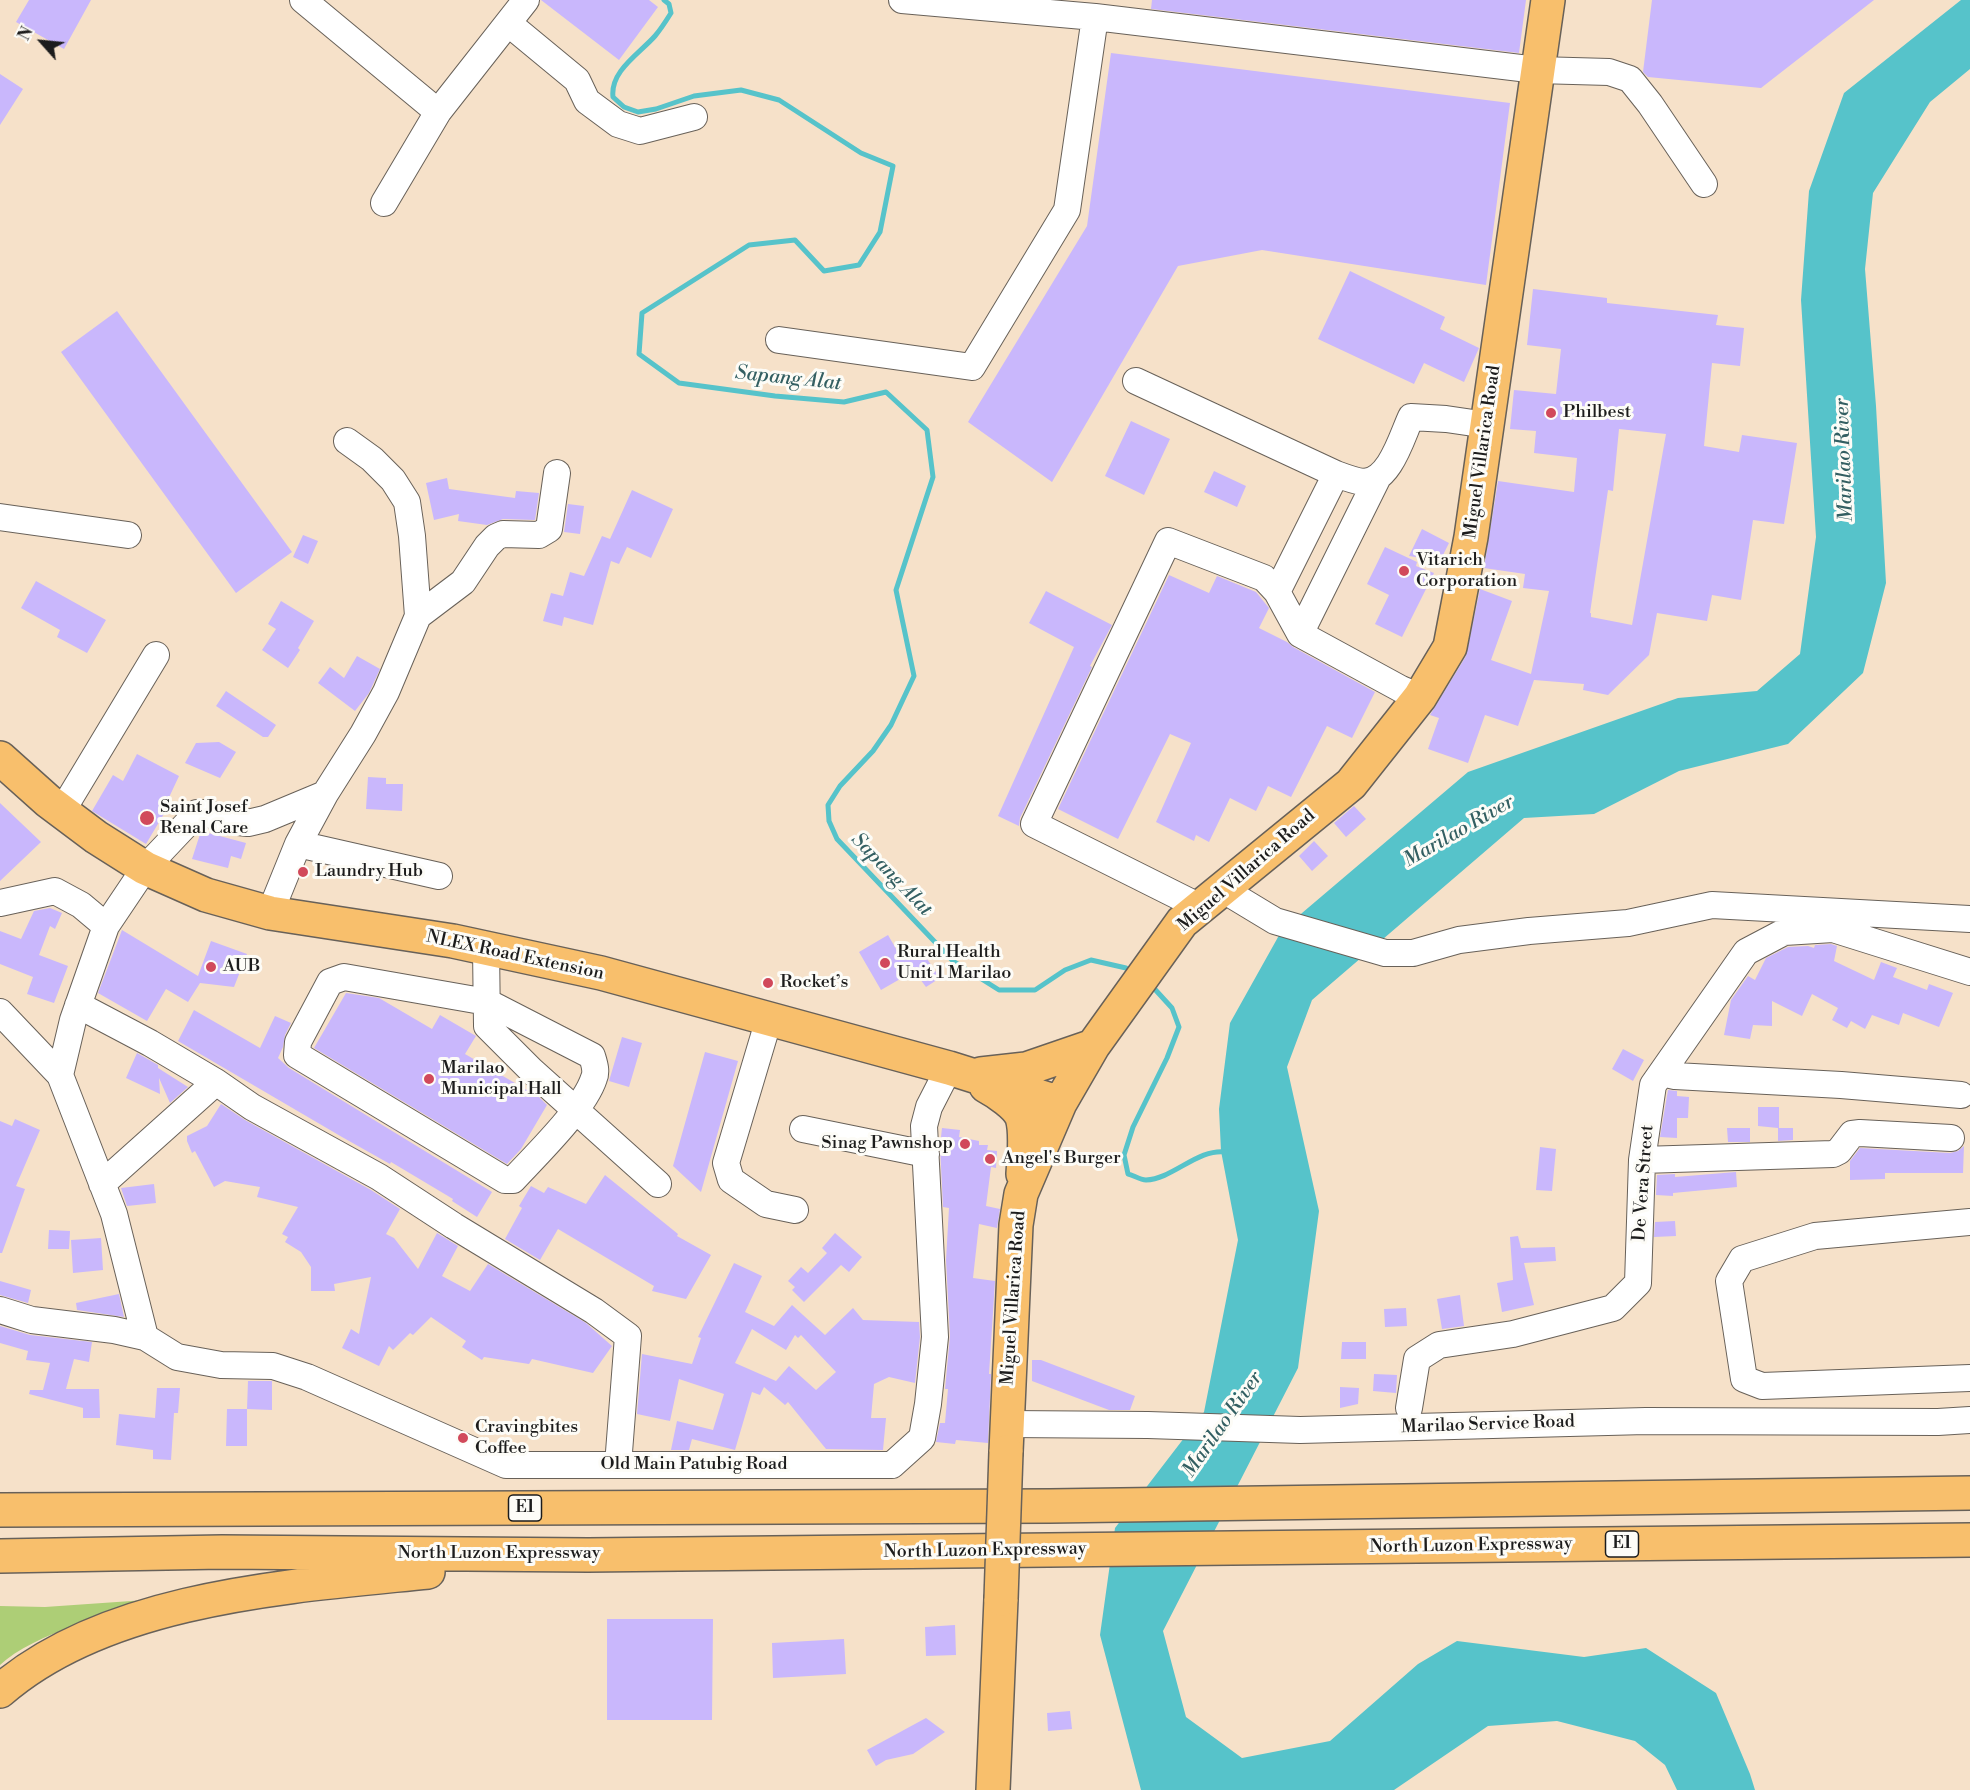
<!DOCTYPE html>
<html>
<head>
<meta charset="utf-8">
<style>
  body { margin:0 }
  #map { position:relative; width:1970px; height:1790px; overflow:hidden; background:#f6e1c9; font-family:"Libre Bodoni",serif }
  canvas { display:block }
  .north { position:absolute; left:12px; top:12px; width:60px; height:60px; -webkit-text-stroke:4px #fdfcf7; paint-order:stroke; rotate:297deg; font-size:16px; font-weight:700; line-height:24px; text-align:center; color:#1c1c1c }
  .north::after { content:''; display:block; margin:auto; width:21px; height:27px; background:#1c1c1c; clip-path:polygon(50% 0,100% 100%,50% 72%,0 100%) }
</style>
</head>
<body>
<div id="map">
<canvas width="1970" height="1790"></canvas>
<div class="north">N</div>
</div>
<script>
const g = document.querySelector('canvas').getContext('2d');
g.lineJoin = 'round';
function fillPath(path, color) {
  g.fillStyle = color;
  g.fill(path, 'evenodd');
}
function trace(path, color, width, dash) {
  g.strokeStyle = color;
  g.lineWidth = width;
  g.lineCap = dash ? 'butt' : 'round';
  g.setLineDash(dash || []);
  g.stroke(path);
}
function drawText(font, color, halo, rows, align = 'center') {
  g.font = font + ' "Libre Bodoni",serif';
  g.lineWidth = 6;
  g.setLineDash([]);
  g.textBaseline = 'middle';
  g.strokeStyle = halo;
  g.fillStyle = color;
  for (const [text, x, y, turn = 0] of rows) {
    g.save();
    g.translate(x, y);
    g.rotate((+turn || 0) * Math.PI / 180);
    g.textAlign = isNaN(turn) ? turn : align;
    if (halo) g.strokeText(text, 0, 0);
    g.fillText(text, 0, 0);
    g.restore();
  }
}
const green = new Path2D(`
  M 160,1599 C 114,1613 34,1633 0,1665 L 0,1606 L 45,1607 Z`);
const water = new Path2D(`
  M 1961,0 L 1970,0 L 1970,69 L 1930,102 L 1873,193 L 1865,269 L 1876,406 L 1886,583 L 1863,673 L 1788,744 L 1679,771 L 1594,814 L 1524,818 L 1312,1000 L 1287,1067 L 1319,1211 L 1298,1368 L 1163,1631 L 1186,1717 L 1242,1758 L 1330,1741 L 1418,1664 L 1457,1641 L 1584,1657 L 1646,1648 L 1716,1693 L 1750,1774 L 1755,1790 L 1677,1790 L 1665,1765 L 1635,1741 L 1557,1721 L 1488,1726 L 1394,1790 L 1141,1790 L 1100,1635 L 1115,1528 L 1204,1412 L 1238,1240 L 1221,1151 L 1219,1109 L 1230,1023 L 1282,930 L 1468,772 L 1678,698 L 1757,691 L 1800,654 L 1816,537 L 1801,300 L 1809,191 L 1844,93 Z`);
const stream = new Path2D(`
  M 664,0 L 669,4 L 671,13 C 666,21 661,29 655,36 C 639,54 610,71 613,97 L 624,107 L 638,112 L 656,109 L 694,96 L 741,90 L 779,100 L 861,153 L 893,166 L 880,232 L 859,265 L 824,271 L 795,240 L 749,245 L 642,313 L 639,354 L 679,383 L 775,396 L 844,402 L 886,392 L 927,430 L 933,477 L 896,590 L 914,676 L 891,725 L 873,751 L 840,786 L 828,805 L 829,821 L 837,839 L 953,961 L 999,990 L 1035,990 L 1065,970 L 1091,960 L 1126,968 L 1133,973
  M 1151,985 L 1172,1008 L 1179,1027 L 1167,1058 L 1133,1127 L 1124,1155 L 1128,1174 C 1133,1175 1140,1180 1146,1180 C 1173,1179 1198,1148 1226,1152`);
const building = new Path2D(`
  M 29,0 L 91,0 L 64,49 L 16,22 Z
  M 541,0 L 649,0 L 658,7 L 619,60 Z
  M 1152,0 L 1526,0 L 1519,53 L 1151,9 Z
  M 1652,0 L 1874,0 L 1761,88 L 1648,77 L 1643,72 Z
  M 1111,53 L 1510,103 L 1486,285 L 1262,250 L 1178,266 L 1052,482 L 968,422 L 1087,226 Z
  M 0,74 L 23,89 L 0,125 Z
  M 1350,271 L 1445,317 L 1440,329 L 1479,348 L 1464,382 L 1424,363 L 1414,384 L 1318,339 Z
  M 1533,289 L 1607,298 L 1607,303 L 1718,315 L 1716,325 L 1744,328 L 1740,366 L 1712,363 L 1704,446 L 1739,452 L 1742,435 L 1797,443 L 1784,524 L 1753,520 L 1741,600 L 1712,595 L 1707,621 L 1657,613 L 1649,655 L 1608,695 L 1583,690 L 1584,684 L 1534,680 L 1518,726 L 1485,715 L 1468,763 L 1428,749 L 1439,718 L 1430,715 L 1466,656 L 1480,589 L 1512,601 L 1491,660 L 1531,674 L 1549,591 L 1523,588 L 1525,574 L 1484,568 L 1498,481 L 1574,492 L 1577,458 L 1534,453 L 1536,431 L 1510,429 L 1514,390 L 1556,394 L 1561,349 L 1527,345 ZM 1619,429 L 1666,434 L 1632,625 L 1591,617 L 1591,613 L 1590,613 L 1608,490 L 1613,491 Z
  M 117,311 L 292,552 L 236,593 L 61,352 Z
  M 1131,421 L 1170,439 L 1144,495 L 1105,476 Z
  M 1214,471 L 1246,486 L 1237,507 L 1204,492 Z
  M 447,478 L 449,489 L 515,498 L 516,491 L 539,493 L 535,520 L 503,519 L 487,525 L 458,521 L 459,514 L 434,520 L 426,483 Z
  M 632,490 L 673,509 L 651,558 L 627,547 L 619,564 L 611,561 L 593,625 L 564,617 L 562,626 L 543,621 L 551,593 L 563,596 L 570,572 L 584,576 L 602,536 L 610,539 Z
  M 568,504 L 584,506 L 580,534 L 564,532 Z
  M 1422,529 L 1449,543 L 1440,561 L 1409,556 Z
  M 303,535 L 318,541 L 308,564 L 293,557 Z
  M 1385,547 L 1417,562 L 1416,566 L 1434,573 L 1402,637 L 1375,624 L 1389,595 L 1367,584 Z
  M 1169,575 L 1209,593 L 1217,576 L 1256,592 L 1269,608 L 1259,628 L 1287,642 L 1293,647 L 1375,692 L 1352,738 L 1327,726 L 1291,797 L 1268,786 L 1256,811 L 1230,798 L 1209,842 L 1196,835 L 1194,841 L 1156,822 L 1191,743 L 1170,734 L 1118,839 L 1058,809 Z
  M 36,581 L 106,620 L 87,653 L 57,637 L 60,630 L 21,608 Z
  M 1046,591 L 1112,625 L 1090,666 L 1092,667 L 1020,818 L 1019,826 L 998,816 L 1074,647 L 1029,623 Z
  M 281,601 L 314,621 L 298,648 L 300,650 L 288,668 L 262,650 L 276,629 L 268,624 Z
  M 357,656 L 380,669 L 369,693 L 355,711 L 318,683 L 330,667 L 344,678 Z
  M 226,691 L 276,725 L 268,737 L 263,737 L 216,706 Z
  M 219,742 L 236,752 L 220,778 L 185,763 L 196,743 Z
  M 137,754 L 179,776 L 165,806 L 168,807 L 146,844 L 92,811 L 113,775 L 123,781 Z
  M 368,777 L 386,778 L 386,784 L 403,784 L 402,811 L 366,809 Z
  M 0,803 L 41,842 L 0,881 Z
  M 1354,806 L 1366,819 L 1346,837 L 1334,823 Z
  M 201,831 L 246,843 L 241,859 L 231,856 L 228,868 L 192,859 Z
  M 1314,841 L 1328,856 L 1312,871 L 1299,856 Z
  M 50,908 L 62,913 L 55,929 L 50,926 L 39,955 L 68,966 L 54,1003 L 27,994 L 33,977 L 0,964 L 0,931 L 21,939 L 34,911 Z
  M 122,930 L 198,976 L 211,941 L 247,954 L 234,987 L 200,983 L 188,1002 L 166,989 L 147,1021 L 98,993 Z
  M 888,935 L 902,959 L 919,947 L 940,978 L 926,987 L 914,971 L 881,990 L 859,952 Z
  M 1831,944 L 1837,946 L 1834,961 L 1874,980 L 1881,962 L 1897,968 L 1893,977 L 1927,990 L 1929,984 L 1953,993 L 1939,1027 L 1903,1013 L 1899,1025 L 1872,1015 L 1865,1029 L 1851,1021 L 1847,1028 L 1832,1020 L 1838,1008 L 1812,994 L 1802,1016 L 1772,1001 L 1772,1026 L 1753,1025 L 1750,1039 L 1724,1035 L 1731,1000 L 1748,976 L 1755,980 L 1766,958 L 1788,947 L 1808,946 L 1814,948 L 1815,945 Z
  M 346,993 L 379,998 L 432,1029 L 440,1015 L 476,1036 L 465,1054 L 539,1097 L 547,1105 L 521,1149 L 507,1164 L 314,1048 Z
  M 194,1010 L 260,1048 L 275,1016 L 291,1023 L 285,1035 L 283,1047 L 278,1058 L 289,1068 L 492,1192 L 477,1217 L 452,1201 L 453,1199 L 391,1162 L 390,1164 L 342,1137 L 178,1041 Z
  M 622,1037 L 642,1043 L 629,1087 L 609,1081 Z
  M 1623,1049 L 1644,1060 L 1633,1081 L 1612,1069 Z
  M 705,1052 L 738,1061 L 701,1192 L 673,1166 Z
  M 137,1053 L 158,1065 L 158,1068 L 188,1087 L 170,1103 L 159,1078 L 160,1094 L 126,1078 Z
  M 1668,1090 L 1677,1091 L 1677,1096 L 1689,1097 L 1688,1118 L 1677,1118 L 1677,1138 L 1660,1137 Z
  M 221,1104 L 245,1120 L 371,1190 L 400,1209 L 386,1234 L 394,1238 L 418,1269 L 437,1233 L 458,1246 L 442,1276 L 470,1291 L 488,1264 L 586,1323 L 612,1346 L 593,1373 L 532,1359 L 529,1364 L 484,1357 L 482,1360 L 462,1347 L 466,1341 L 431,1317 L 413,1335 L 410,1333 L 393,1350 L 389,1346 L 379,1366 L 342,1348 L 351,1329 L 359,1334 L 371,1277 L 334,1284 L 335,1291 L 311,1291 L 311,1267 L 301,1252 L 285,1242 L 288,1237 L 282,1234 L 298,1207 L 257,1197 L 260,1187 L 225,1181 L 214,1187 L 195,1151 L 192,1153 L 187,1141 L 187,1136 L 207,1126 Z
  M 1758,1107 L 1779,1107 L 1779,1128 L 1793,1128 L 1793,1140 L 1778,1141 L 1778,1128 L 1758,1126 Z
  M 15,1119 L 40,1130 L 16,1186 L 25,1189 L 2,1253 L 0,1253 L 0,1121 L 12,1126 Z
  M 942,1128 L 960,1130 L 959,1137 L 979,1141 L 979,1145 L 988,1145 L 987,1150 L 997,1151 L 996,1168 L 991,1167 L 986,1206 L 1000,1209 L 997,1228 L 979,1224 L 973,1278 L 995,1281 L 989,1374 L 991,1374 L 988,1443 L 956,1440 L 955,1444 L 936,1442 L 940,1423 L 945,1423 L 948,1389 L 945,1389 L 950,1336 L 946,1260 L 949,1208 L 943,1207 L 940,1146 Z
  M 1727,1128 L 1750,1128 L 1750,1142 L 1728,1142 Z
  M 1964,1146 L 1963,1173 L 1885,1173 L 1885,1179 L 1850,1180 L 1850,1161 L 1860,1148 L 1950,1153 L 1958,1151 Z
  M 1540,1147 L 1556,1149 L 1552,1191 L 1536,1190 Z
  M 1736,1172 L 1737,1187 L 1673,1193 L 1673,1196 L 1656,1195 L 1657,1175 L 1675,1174 L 1675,1177 Z
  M 605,1175 L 678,1234 L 677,1236 L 711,1255 L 686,1299 L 652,1291 L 654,1286 L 558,1229 L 540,1260 L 505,1239 L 522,1208 L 519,1206 L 531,1186 L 544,1193 L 548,1187 L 586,1204 Z
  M 154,1184 L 156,1203 L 127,1206 L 121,1188 Z
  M 1675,1221 L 1676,1236 L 1654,1237 L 1655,1222 Z
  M 49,1230 L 70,1231 L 69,1249 L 48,1249 Z
  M 835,1233 L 862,1257 L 849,1272 L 841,1265 L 804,1302 L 792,1290 L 795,1287 L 788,1281 L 801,1267 L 808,1273 L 827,1253 L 822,1248 Z
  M 1518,1236 L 1521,1248 L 1555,1247 L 1556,1261 L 1524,1263 L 1534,1305 L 1502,1312 L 1497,1283 L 1513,1280 L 1510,1237 Z
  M 101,1238 L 103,1270 L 73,1273 L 71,1240 Z
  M 734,1263 L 762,1276 L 745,1312 L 774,1326 L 792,1305 L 825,1335 L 853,1308 L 863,1320 L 919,1322 L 920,1337 L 915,1383 L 889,1377 L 874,1384 L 871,1418 L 886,1418 L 883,1450 L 826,1449 L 788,1402 L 785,1405 L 764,1387 L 760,1395 L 752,1392 L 735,1450 L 692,1439 L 689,1450 L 671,1450 L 677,1421 L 713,1430 L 724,1394 L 679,1379 L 670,1421 L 637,1414 L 642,1354 L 692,1364 L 701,1338 L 698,1337 ZM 752,1329 L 786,1350 L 795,1335 L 798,1338 L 801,1335 L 836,1372 L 816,1390 L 789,1366 L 776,1381 L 735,1363 Z
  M 0,1281 L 31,1290 L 28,1303 L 0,1295 Z
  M 119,1294 L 124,1317 L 77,1310 L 76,1303 Z
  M 1460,1295 L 1464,1326 L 1442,1329 L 1437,1299 Z
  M 1406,1308 L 1407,1326 L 1385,1327 L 1384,1309 Z
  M 0,1326 L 30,1335 L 92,1342 L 89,1362 L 74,1359 L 66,1389 L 99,1389 L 100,1418 L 83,1418 L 83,1408 L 29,1394 L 30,1390 L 43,1390 L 50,1363 L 26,1360 L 28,1351 L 0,1343 Z
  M 1342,1342 L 1366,1342 L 1366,1359 L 1341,1359 Z
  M 1032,1360 L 1041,1360 L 1135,1396 L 1130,1410 L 1109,1410 L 1032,1381 Z
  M 1374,1374 L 1397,1375 L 1396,1393 L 1373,1391 Z
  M 248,1381 L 272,1381 L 272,1410 L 247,1409 Z
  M 1340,1387 L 1359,1388 L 1358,1404 L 1340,1408 Z
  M 157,1388 L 180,1388 L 178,1413 L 174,1413 L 171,1460 L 153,1459 L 153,1450 L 116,1445 L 119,1414 L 155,1418 Z
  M 227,1409 L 247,1409 L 247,1446 L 226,1446 Z
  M 607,1619 L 713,1619 L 712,1720 L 607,1720 Z
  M 955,1625 L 956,1655 L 926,1656 L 925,1627 Z
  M 844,1639 L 846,1674 L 773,1678 L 772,1643 Z
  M 1070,1711 L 1072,1729 L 1048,1731 L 1047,1713 Z
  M 926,1718 L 945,1732 L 913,1754 L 886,1760 L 876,1766 L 867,1750 Z`);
const minor = new Path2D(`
  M 303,0 L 438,112 L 526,0
  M 902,0 L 1095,17 L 1537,70 L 1609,72 L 1630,79 L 1650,104 L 1704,184
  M 508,23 L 577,80 L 587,101 L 618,124 L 640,131 L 694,117
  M 384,203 L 438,112
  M 779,340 L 972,367 L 1067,210 L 1095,17
  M 1136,381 L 1336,474 C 1344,477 1355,481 1363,482 C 1390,482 1402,436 1411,417 L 1446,419 L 1487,425
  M 347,441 L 372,459 L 393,480 L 407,502 L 412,536 L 418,616
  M 1378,477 L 1300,634 L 1401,689 L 1420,697
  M 0,517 L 128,535
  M 1277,592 L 1336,474
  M 62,811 L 156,655
  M 298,844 L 439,876
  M 1222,889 L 1275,921 L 1385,953 L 1413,953 L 1459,940 L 1529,931 L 1628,923 L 1712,905 L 1970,919
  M 0,903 L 55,891 L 81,905 L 106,926
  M 1200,907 L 1034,824 L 1168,541 L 1264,578 L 1277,592 L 1300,634
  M 270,913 L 298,844 L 325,794
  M 486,948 L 487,1026 L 531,1070 L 658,1184
  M 344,977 L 487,1002 L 592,1056 C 594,1063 597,1071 594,1078 C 584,1109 536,1155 513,1180 L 505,1180 L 297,1055 L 298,1042 L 330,982 Z
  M 78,1005 L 150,1043 L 216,1082 L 252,1107 L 379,1177 L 454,1226 L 594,1311 L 628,1336 L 618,1465
  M 0,1012 L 60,1075 L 114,1214 L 145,1337 L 177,1357 L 221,1365 L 273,1366 L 307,1377 L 506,1465 L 892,1465 L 922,1438 L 928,1404 L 935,1337 L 924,1126 L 929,1107 L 949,1068
  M 769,1019 L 726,1163 L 731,1180 L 766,1204 L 795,1210
  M 1662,1073 L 1675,1076 L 1841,1085 L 1961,1095
  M 60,1075 L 73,1020 L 106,926 L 145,868 L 197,813 L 207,813 L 228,821 L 248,823 L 265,819 L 325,794 L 363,734 L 386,692 L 418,616 L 463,582 L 487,546 L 496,537 L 503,534 L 539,535 L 549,529 L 557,473
  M 803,1129 L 926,1154
  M 1642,1160 L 1833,1154 L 1839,1151 L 1852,1134 L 1860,1133 L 1951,1138
  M 102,1184 L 216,1082
  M 1970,1222 L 1815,1236 L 1742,1259 L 1729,1281 L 1744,1379 L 1762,1386 L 1970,1378
  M 0,1310 L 32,1320 L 114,1330 L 145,1337
  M 1409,1408 L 1417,1359 L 1439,1345 L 1513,1334 L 1613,1308 L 1638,1283 L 1642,1160 L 1653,1085 L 1746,952 L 1784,932 L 1833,929 L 1970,972
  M 1007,1424 L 1148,1425 L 1300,1430 L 1646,1421 L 1938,1422 L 1970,1420`);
const major = new Path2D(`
  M 0,758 L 48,801 L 96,837 L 145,868 L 206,895 L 270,913 L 453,941 L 601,973 L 949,1068 L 1060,1103
  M 981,1074 L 1026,1069 L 1093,1046
  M 986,1086 C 997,1092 1017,1105 1022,1117 C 1027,1133 1024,1157 1023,1174
  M 1006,1452 L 1016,1225 L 1021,1194 L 1060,1103 L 1093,1046 L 1182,922 L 1351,784 L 1420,697 L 1450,647 L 1471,537 L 1548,0
  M 993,1790 L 1001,1599`);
const highway = new Path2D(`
  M 0,1510 L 1050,1506 L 1970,1493
  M 0,1556 L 222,1552 L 588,1555 L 1970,1540
  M 0,1691 C 108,1597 291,1586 428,1572`);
const majorBridge = new Path2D(`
  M 1001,1599 L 1006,1452`);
const markers = [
  [1551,413,6,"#d1495b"],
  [1404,571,6,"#d1495b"],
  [147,818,8,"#d1495b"],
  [303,872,6,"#d1495b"],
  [885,963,6,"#d1495b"],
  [211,967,6,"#d1495b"],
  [768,983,6,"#d1495b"],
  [429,1079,6,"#d1495b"],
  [965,1144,6,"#d1495b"],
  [990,1159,6,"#d1495b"],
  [463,1438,6,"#d1495b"]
];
const shields = [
  [525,1508,33],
  [1622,1544,33]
];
const shieldNames = [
  ["E1",525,1508],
  ["E1",1622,1544]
];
const poiNames = [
  ["Philbest",1563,413],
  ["Vitarich",1416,561],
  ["Corporation",1416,582],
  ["Saint Josef",160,808],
  ["Renal Care",160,829],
  ["Laundry Hub",315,872],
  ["Rural Health",897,953],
  ["Unit 1 Marilao",897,974],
  ["AUB",223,967],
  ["Rocket’s",780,983],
  ["Marilao",441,1069],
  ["Municipal Hall",441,1090],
  ["Sinag Pawnshop",953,1144,"right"],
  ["Angel's Burger",1002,1159],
  ["Cravingbites",475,1428],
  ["Coffee",475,1449]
];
const streetNames = [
  ["Miguel Villarica Road",1483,452,-82],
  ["Miguel Villarica Road",1247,871,-41],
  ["NLEX Road Extension",515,956,12],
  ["De Vera Street",1644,1183,-86],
  ["Miguel Villarica Road",1014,1298,-86],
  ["Marilao Service Road",1488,1425,-2],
  ["Old Main Patubig Road",694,1465],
  ["North Luzon Expressway",1471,1546,-1],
  ["North Luzon Expressway",985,1551,-1],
  ["North Luzon Expressway",499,1554]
];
const waterNames = [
  ["Sapang Alat",788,379,6],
  ["Marilao River",1845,460,-92],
  ["Marilao River",1459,832,-30],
  ["Sapang Alat",891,875,46],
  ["Marilao River",1223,1425,-55]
];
fillPath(green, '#adce76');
fillPath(water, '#56c3ca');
trace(stream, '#56c3ca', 5);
fillPath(building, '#c9b7fc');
trace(minor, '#686159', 28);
trace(major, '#686159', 36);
trace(highway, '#686159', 36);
trace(minor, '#fff', 26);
trace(major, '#f8bf6c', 33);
trace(highway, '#f8bf6c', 33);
trace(majorBridge, '#686159', 36, []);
trace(majorBridge, '#f8bf6c', 33);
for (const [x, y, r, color] of markers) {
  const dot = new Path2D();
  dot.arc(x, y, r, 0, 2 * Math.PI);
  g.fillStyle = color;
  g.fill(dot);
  trace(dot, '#fdfcf7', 2);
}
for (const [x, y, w] of shields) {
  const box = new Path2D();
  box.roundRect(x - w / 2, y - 13, w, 26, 4.5);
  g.fillStyle = '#fdfcf7';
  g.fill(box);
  trace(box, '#1c1c1c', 1.5);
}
drawText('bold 16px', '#1c1c1c', null, shieldNames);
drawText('18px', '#1c1c1c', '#fdfcf7', poiNames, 'left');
drawText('18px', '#1c1c1c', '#fdfcf7', streetNames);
drawText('italic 20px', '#335f62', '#fdfcf7', waterNames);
</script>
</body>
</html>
